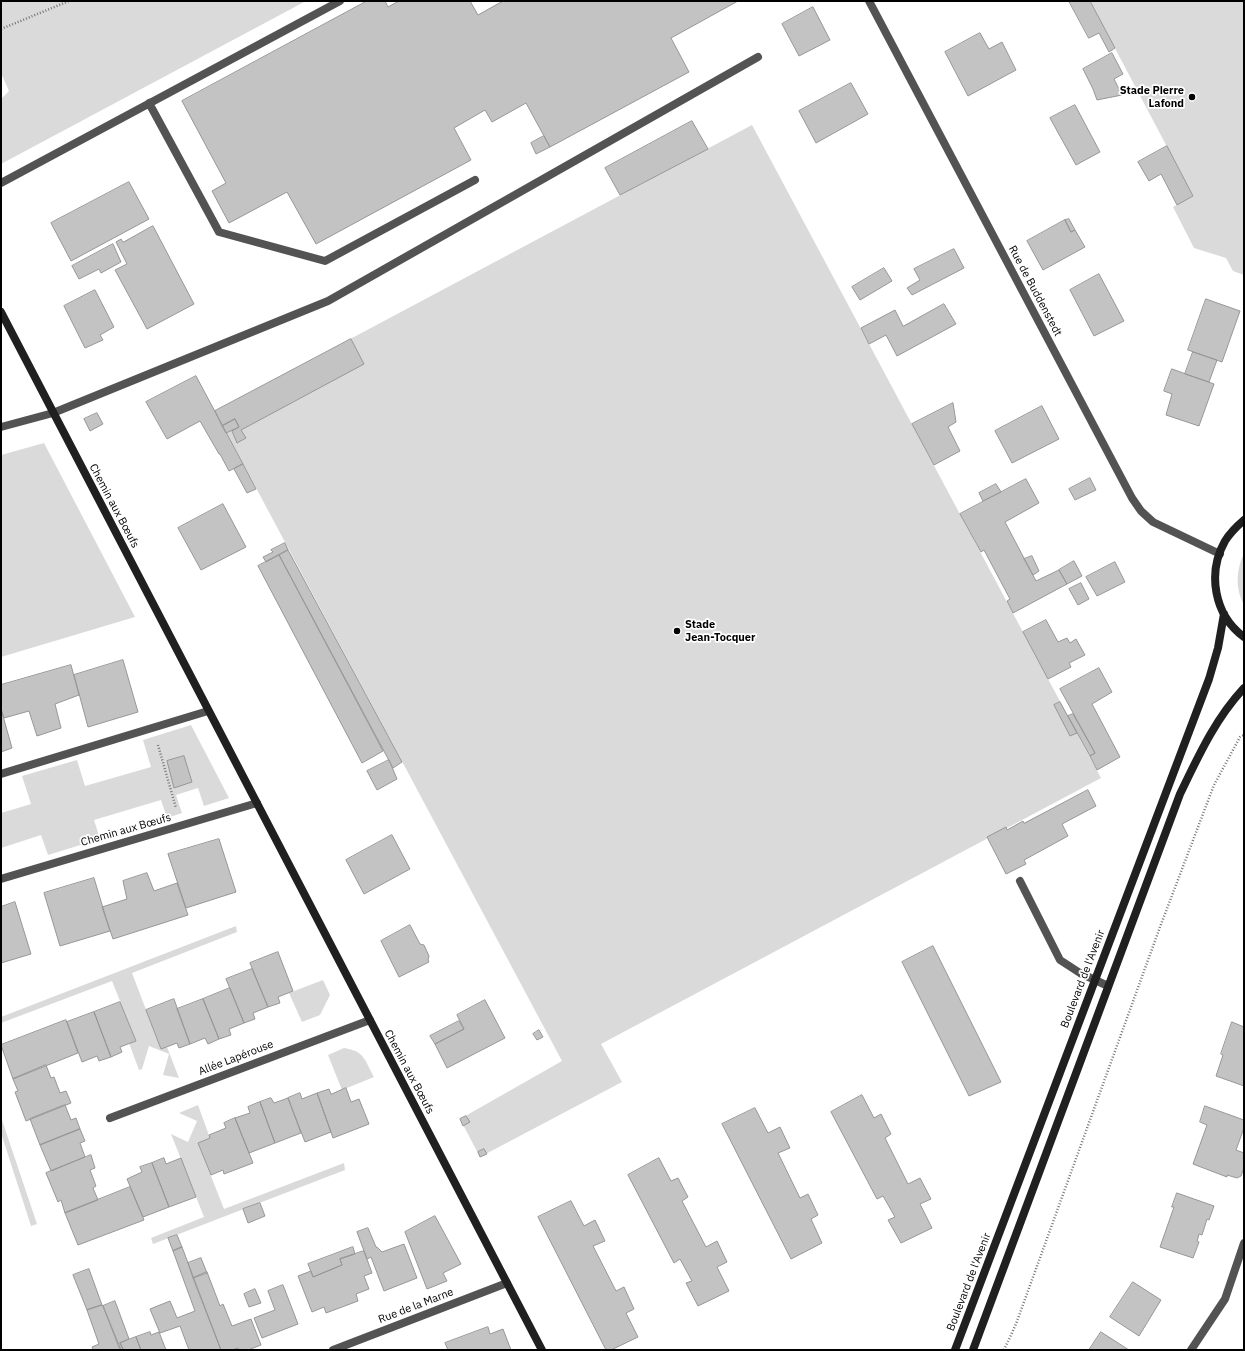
<!DOCTYPE html>
<html>
<head>
<meta charset="utf-8">
<style>
  body { margin:0 }
  #map { position:relative; width:1245px; height:1351px; overflow:hidden; background:#fff; font-family:"IBM Plex Sans",sans-serif }
  canvas { display:block }
  .frame { position:absolute; inset:0; border:2px solid #000; pointer-events:none }
</style>
</head>
<body>
<div id="map">
<canvas width="1245" height="1351"></canvas>
<div class="frame"></div>
</div>
<script>
const g = document.querySelector('canvas').getContext('2d');
g.lineJoin = 'round';
function fillPath(path, color) {
  g.fillStyle = color;
  g.fill(path, 'evenodd');
}
function trace(path, color, width, dash) {
  g.strokeStyle = color;
  g.lineWidth = width;
  g.lineCap = dash ? 'butt' : 'round';
  g.setLineDash(dash || []);
  g.stroke(path);
}
function drawText(font, color, halo, rows, align = 'center') {
  g.font = font + ' "IBM Plex Sans",sans-serif';
  g.lineWidth = 3.5;
  g.setLineDash([]);
  g.textBaseline = 'middle';
  g.strokeStyle = halo;
  g.fillStyle = color;
  for (const [text, x, y, turn = 0] of rows) {
    g.save();
    g.translate(x, y);
    g.rotate((+turn || 0) * Math.PI / 180);
    g.textAlign = isNaN(turn) ? turn : align;
    if (halo) g.strokeText(text, 0, 0);
    g.fillText(text, 0, 0);
    g.restore();
  }
}
const green = new Path2D(`
  M 1,1 L 306,1 L 1,164 L 1,99 L 9,91 L 1,73 Z
  M 1090,1 L 1244,1 L 1244,275 L 1233,271 L 1226,258 L 1194,248 L 1173,207 L 1193,196 Z
  M 752,125 L 1101,778 L 601,1044 L 622,1082 L 480,1157 L 460,1119 L 562,1061 L 215,411 Z
  M 44,443 L 135,617 L 1,657 L 1,455 Z
  M 1244,553 L 1244,605 C 1235,589 1236,570 1244,553 Z
  M 191,725 L 229,798 L 204,806 L 198,788 L 176,795 L 182,813 L 167,818 L 161,800 L 94,820 L 100,839 L 48,855 L 41,835 L 1,848 L 1,813 L 31,804 L 22,776 L 77,760 L 85,786 L 151,767 L 143,740 Z
  M 236,926 L 237,932 L 132,973 L 161,1049 L 167,1047 L 179,1078 L 163,1075 L 169,1054 L 149,1046 L 142,1069 L 139,1070 L 129,1043 L 136,1041 L 112,981 L 1,1023 L 1,1017 Z
  M 323,980 L 330,995 L 320,1015 L 302,1022 L 289,993 Z
  M 344,1048 C 365,1051 365,1061 374,1077 L 342,1090 L 328,1055 Z
  M 198,1105 L 210,1138 L 198,1143 L 224,1209 L 344,1163 L 345,1170 L 153,1244 L 151,1238 L 204,1217 L 171,1134 L 188,1142 L 197,1121 L 179,1113 Z
  M 1,1117 L 37,1224 L 31,1226 L 1,1133 Z`);
const building = new Path2D(`
  M 367,1 L 385,1 L 388,7 L 399,1 L 470,1 L 478,15 L 503,1 L 738,1 L 671,38 L 689,72 L 550,147 L 526,103 L 492,122 L 485,110 L 454,128 L 471,160 L 316,244 L 287,192 L 229,223 L 212,191 L 226,183 L 182,101 Z
  M 1069,1 L 1090,1 L 1115,48 L 1109,52 L 1099,33 L 1089,38 Z
  M 813,7 L 830,40 L 799,56 L 782,24 Z
  M 980,33 L 989,49 L 1002,42 L 1016,70 L 968,96 L 945,52 Z
  M 1112,53 L 1123,74 L 1114,79 L 1122,95 L 1097,100 L 1093,89 L 1083,69 Z
  M 851,83 L 868,114 L 816,143 L 799,111 Z
  M 1075,105 L 1100,152 L 1076,165 L 1050,118 Z
  M 692,121 L 708,149 L 620,195 L 605,168 Z
  M 544,136 L 550,147 L 536,154 L 531,143 Z
  M 1167,146 L 1193,196 L 1177,205 L 1161,174 L 1149,181 L 1138,162 Z
  M 129,182 L 149,219 L 71,261 L 51,223 Z
  M 1069,219 L 1075,230 L 1071,232 L 1065,220 Z
  M 1065,220 L 1071,232 L 1075,230 L 1085,247 L 1043,270 L 1027,241 Z
  M 153,226 L 194,304 L 147,329 L 115,270 L 127,264 L 116,242 L 121,239 L 123,242 Z
  M 113,244 L 121,262 L 101,273 L 99,269 L 79,279 L 72,266 Z
  M 954,249 L 964,268 L 912,295 L 907,288 L 920,280 L 914,269 Z
  M 884,268 L 892,281 L 860,300 L 852,287 Z
  M 1099,274 L 1124,321 L 1094,336 L 1070,290 Z
  M 95,290 L 114,327 L 100,335 L 103,340 L 85,348 L 64,306 Z
  M 1206,299 L 1240,311 L 1222,362 L 1188,350 Z
  M 944,304 L 956,324 L 897,356 L 886,335 L 869,344 L 861,328 L 895,310 L 903,326 Z
  M 351,339 L 364,364 L 241,430 L 246,438 L 237,443 L 232,431 L 239,427 L 235,419 L 222,426 L 215,411 Z
  M 1193,352 L 1217,360 L 1209,382 L 1185,374 Z
  M 1172,369 L 1214,384 L 1199,426 L 1166,415 L 1172,394 L 1164,391 Z
  M 196,376 L 243,464 L 229,471 L 220,454 L 219,454 L 200,421 L 167,439 L 146,402 Z
  M 953,403 L 956,422 L 948,427 L 960,451 L 934,465 L 912,424 Z
  M 1042,406 L 1059,439 L 1012,463 L 995,431 Z
  M 97,413 L 103,424 L 90,431 L 84,419 Z
  M 235,419 L 239,427 L 226,433 L 222,426 Z
  M 243,464 L 256,489 L 247,493 L 234,469 Z
  M 1090,478 L 1096,490 L 1075,500 L 1069,489 Z
  M 1026,479 L 1039,503 L 1005,522 L 1036,581 L 1059,570 L 1067,584 L 1013,613 L 1007,601 L 1010,599 L 984,550 L 981,552 L 960,514 Z
  M 996,484 L 1001,492 L 983,501 L 979,493 Z
  M 223,504 L 246,547 L 201,570 L 178,528 Z
  M 285,543 L 288,550 L 266,562 L 263,557 L 273,552 L 271,550 Z
  M 288,550 L 402,762 L 393,768 L 279,555 Z
  M 279,555 L 383,751 L 362,763 L 258,566 Z
  M 1032,556 L 1039,571 L 1033,575 L 1024,559 Z
  M 1074,561 L 1082,576 L 1067,584 L 1059,570 Z
  M 1115,562 L 1125,582 L 1097,596 L 1086,577 Z
  M 1081,583 L 1089,599 L 1078,605 L 1069,589 Z
  M 1046,620 L 1058,642 L 1067,638 L 1070,643 L 1076,639 L 1085,655 L 1069,663 L 1071,667 L 1048,679 L 1023,632 Z
  M 123,660 L 138,712 L 88,727 L 74,675 Z
  M 71,665 L 79,695 L 55,704 L 61,728 L 37,736 L 29,711 L 4,718 L 1,709 L 1,685 Z
  M 1099,668 L 1112,692 L 1092,704 L 1120,757 L 1097,770 L 1090,756 L 1095,753 L 1060,689 Z
  M 1060,702 L 1077,733 L 1070,736 L 1054,705 Z
  M 1,709 L 12,748 L 1,752 Z
  M 1073,714 L 1095,753 L 1090,756 L 1068,716 Z
  M 184,756 L 192,782 L 174,788 L 167,761 Z
  M 389,760 L 397,779 L 377,790 L 367,771 Z
  M 1088,790 L 1096,806 L 1062,824 L 1068,836 L 1024,860 L 1026,864 L 1006,874 L 987,837 L 1006,827 L 1007,830 L 1023,821 L 1024,823 Z
  M 392,835 L 410,869 L 364,894 L 346,860 Z
  M 219,839 L 236,892 L 186,908 L 168,854 Z
  M 147,873 L 154,891 L 177,883 L 188,915 L 113,939 L 102,907 L 127,899 L 123,881 Z
  M 94,878 L 110,931 L 60,946 L 44,893 Z
  M 15,902 L 31,954 L 1,963 L 1,907 Z
  M 410,925 L 420,944 L 424,945 L 429,956 L 428,960 L 429,962 L 399,977 L 381,941 Z
  M 933,946 L 1001,1082 L 969,1096 L 902,962 Z
  M 278,952 L 293,991 L 278,997 L 280,1003 L 268,1007 L 250,963 Z
  M 252,969 L 268,1007 L 253,1013 L 255,1019 L 244,1023 L 226,979 Z
  M 230,988 L 244,1023 L 229,1029 L 231,1035 L 219,1039 L 203,999 Z
  M 174,999 L 190,1044 L 179,1048 L 177,1043 L 161,1049 L 146,1010 Z
  M 203,999 L 219,1039 L 208,1044 L 205,1038 L 190,1044 L 177,1009 Z
  M 485,1000 L 505,1038 L 447,1068 L 435,1044 L 464,1029 L 457,1015 Z
  M 120,1002 L 136,1041 L 120,1047 L 122,1052 L 111,1057 L 94,1012 Z
  M 94,1012 L 111,1057 L 99,1061 L 97,1056 L 82,1062 L 67,1022 Z
  M 66,1020 L 78,1053 L 13,1079 L 1,1045 Z
  M 459,1021 L 464,1029 L 435,1044 L 430,1036 Z
  M 1232,1022 L 1244,1027 L 1244,1086 L 1216,1076 L 1223,1055 L 1221,1054 Z
  M 539,1030 L 543,1037 L 537,1040 L 533,1034 Z
  M 46,1065 L 51,1078 L 54,1077 L 60,1093 L 66,1091 L 71,1103 L 26,1121 L 15,1092 L 18,1091 L 13,1079 Z
  M 346,1088 L 351,1102 L 359,1099 L 369,1124 L 333,1138 L 317,1093 L 329,1089 L 331,1094 Z
  M 300,1093 L 302,1099 L 317,1093 L 331,1132 L 305,1142 L 288,1098 Z
  M 862,1095 L 874,1118 L 881,1114 L 891,1134 L 885,1138 L 908,1184 L 920,1178 L 931,1199 L 920,1204 L 932,1228 L 901,1243 L 888,1220 L 895,1217 L 883,1196 L 877,1199 L 831,1112 Z
  M 271,1098 L 274,1103 L 288,1098 L 301,1133 L 275,1143 L 260,1102 Z
  M 260,1102 L 275,1143 L 249,1153 L 235,1118 L 250,1113 L 248,1107 Z
  M 65,1105 L 71,1120 L 76,1118 L 80,1129 L 40,1145 L 30,1119 Z
  M 1205,1106 L 1244,1120 L 1244,1128 L 1236,1150 L 1244,1153 L 1244,1168 L 1241,1176 L 1237,1178 L 1227,1175 L 1227,1177 L 1193,1164 L 1207,1125 L 1200,1122 Z
  M 755,1108 L 768,1133 L 780,1127 L 790,1148 L 778,1153 L 800,1198 L 808,1194 L 818,1215 L 811,1219 L 822,1243 L 791,1259 L 722,1124 Z
  M 466,1116 L 470,1122 L 463,1126 L 460,1119 Z
  M 235,1118 L 253,1163 L 224,1174 L 223,1170 L 211,1175 L 198,1143 L 210,1138 L 209,1135 L 226,1128 L 224,1123 Z
  M 80,1129 L 85,1141 L 80,1143 L 85,1157 L 51,1171 L 40,1145 Z
  M 484,1149 L 487,1154 L 480,1157 L 478,1152 Z
  M 91,1155 L 95,1168 L 90,1170 L 96,1186 L 93,1188 L 98,1200 L 65,1213 L 61,1200 L 58,1202 L 46,1173 Z
  M 164,1158 L 166,1164 L 181,1158 L 196,1197 L 169,1207 L 152,1163 Z
  M 659,1158 L 671,1181 L 678,1178 L 688,1197 L 682,1201 L 706,1247 L 717,1241 L 727,1262 L 717,1267 L 729,1291 L 698,1306 L 686,1283 L 692,1281 L 680,1259 L 674,1263 L 628,1175 Z
  M 152,1163 L 169,1207 L 143,1217 L 127,1179 L 142,1172 L 140,1167 Z
  M 130,1187 L 144,1220 L 78,1245 L 65,1213 Z
  M 1177,1193 L 1214,1206 L 1209,1220 L 1207,1219 L 1202,1235 L 1199,1234 L 1198,1238 L 1197,1241 L 1199,1242 L 1193,1258 L 1160,1247 L 1174,1207 L 1172,1207 Z
  M 571,1201 L 584,1226 L 595,1220 L 605,1241 L 593,1246 L 616,1291 L 624,1287 L 634,1309 L 626,1313 L 638,1337 L 611,1350 L 606,1350 L 538,1217 Z
  M 260,1203 L 265,1216 L 248,1223 L 243,1209 Z
  M 435,1216 L 461,1264 L 443,1273 L 447,1281 L 427,1289 L 405,1232 Z
  M 368,1228 L 376,1247 L 377,1247 L 382,1252 L 404,1244 L 417,1278 L 384,1291 L 371,1257 L 367,1259 L 357,1232 Z
  M 177,1235 L 182,1247 L 173,1251 L 168,1238 Z
  M 182,1247 L 188,1263 L 221,1350 L 189,1350 L 180,1326 L 160,1333 L 150,1309 L 170,1301 L 177,1318 L 195,1311 L 173,1251 Z
  M 353,1247 L 355,1254 L 340,1259 L 342,1265 L 313,1277 L 308,1264 Z
  M 364,1251 L 372,1273 L 364,1276 L 369,1289 L 356,1294 L 358,1301 L 326,1313 L 324,1307 L 312,1312 L 298,1276 L 311,1271 L 313,1277 L 342,1265 L 340,1259 Z
  M 201,1258 L 207,1273 L 193,1278 L 188,1263 Z
  M 89,1269 L 102,1305 L 87,1310 L 73,1275 Z
  M 207,1272 L 220,1306 L 223,1304 L 232,1326 L 251,1319 L 261,1345 L 248,1350 L 239,1350 L 238,1348 L 232,1350 L 221,1350 L 193,1278 Z
  M 1133,1282 L 1161,1300 L 1139,1336 L 1110,1317 Z
  M 283,1285 L 298,1324 L 262,1338 L 254,1318 L 275,1310 L 268,1291 Z
  M 255,1289 L 261,1303 L 249,1307 L 244,1294 Z
  M 115,1301 L 129,1339 L 120,1343 L 123,1349 L 121,1350 L 103,1306 Z
  M 102,1305 L 103,1306 L 120,1350 L 93,1350 L 92,1347 L 99,1344 L 87,1310 Z
  M 488,1327 L 490,1334 L 503,1329 L 511,1350 L 448,1350 L 445,1343 Z
  M 150,1332 L 151,1335 L 159,1332 L 166,1350 L 141,1350 L 136,1337 Z
  M 1101,1332 L 1129,1350 L 1089,1350 Z
  M 136,1337 L 141,1350 L 121,1350 L 123,1349 L 120,1343 Z`);
const path = new Path2D(`
  M 1,29 L 69,1
  M 158,745 L 176,808
  M 1004,1350 L 1016,1324 L 1160,927 L 1214,785 L 1240,737 L 1244,735`);
const lane = new Path2D(`
  M 149,103 L 219,232 L 325,261 L 475,180
  M 1,183 L 340,1
  M 53,413 L 328,301 L 758,57
  M 1020,881 L 1060,960 L 1080,973 L 1108,986`);
const street = new Path2D(`
  M 869,1 L 1132,498 L 1141,511 L 1153,522 L 1220,554
  M 1,427 L 53,413
  M 1,774 L 208,711
  M 1,879 L 257,803
  M 110,1118 L 370,1020
  M 333,1350 L 507,1283
  M 1191,1350 L 1225,1299 L 1244,1243`);
const secondary = new Path2D(`
  M 1,312 L 542,1350
  M 1244,520 C 1237,526 1230,533 1225,541 C 1207,573 1214,615 1244,637
  M 955,1350 L 1209,679 L 1218,648 L 1224,614
  M 973,1350 L 1180,794 C 1198,757 1215,719 1244,688`);
const markers = [
  [1192,97,4,"#000"],
  [677,631,4,"#000"]
];
const poiNames = [
  ["Stade Pierre",1184,91],
  ["Lafond",1184,104],
  ["Stade",685,625,"left"],
  ["Jean-Tocquer",685,638,"left"]
];
const streetNames = [
  ["Rue de Buddenstedt",1035,291,62],
  ["Chemin aux Bœufs",114,506,62],
  ["Chemin aux Bœufs",126,830,-16],
  ["Boulevard de l'Avenir",1083,979,-69],
  ["Allée Lapérouse",236,1058,-21],
  ["Chemin aux Bœufs",409,1072,62],
  ["Boulevard de l'Avenir",969,1282,-69],
  ["Rue de la Marne",416,1306,-21]
];
fillPath(green, '#dadada');
fillPath(building, '#c3c3c3');
trace(building, '#979797', 1);
trace(path, '#757575', 2.5, [1, 2]);
trace(lane, '#535353', 8);
trace(street, '#535353', 8);
trace(secondary, '#202020', 8);
for (const [x, y, r, color] of markers) {
  const dot = new Path2D();
  dot.arc(x, y, r, 0, 2 * Math.PI);
  g.fillStyle = color;
  g.fill(dot);
  trace(dot, '#fff', 1.5);
}
drawText('bold 11px', '#000', '#fff', poiNames, 'right');
drawText('11px', '#000', '#fff', streetNames);
</script>
</body>
</html>
